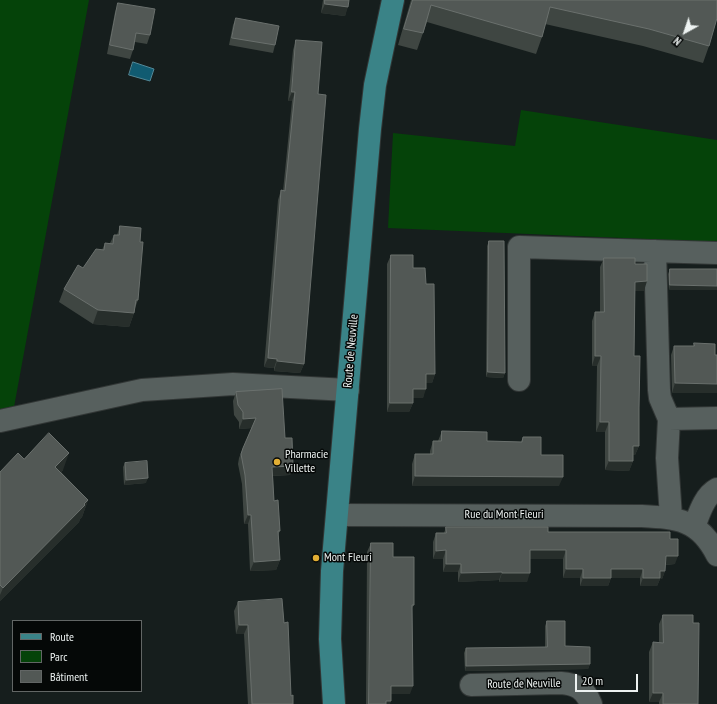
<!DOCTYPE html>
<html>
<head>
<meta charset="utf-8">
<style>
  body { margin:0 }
  #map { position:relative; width:717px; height:704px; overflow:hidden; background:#161e1d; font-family:"PT Sans Narrow",sans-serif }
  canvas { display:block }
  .legend { position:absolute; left:12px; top:620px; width:130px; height:72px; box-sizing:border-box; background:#050807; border:1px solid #626665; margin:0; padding:5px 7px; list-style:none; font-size:12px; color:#edf2f1 }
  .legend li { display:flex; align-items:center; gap:8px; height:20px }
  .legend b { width:20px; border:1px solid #626665 }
  .north { position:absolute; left:665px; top:12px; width:40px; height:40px; -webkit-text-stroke:3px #050807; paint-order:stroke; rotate:220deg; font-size:11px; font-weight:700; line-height:16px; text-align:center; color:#edf2f1 }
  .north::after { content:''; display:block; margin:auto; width:14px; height:18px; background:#edf2f1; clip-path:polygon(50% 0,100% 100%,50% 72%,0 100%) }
  .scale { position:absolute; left:575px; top:674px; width:63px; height:18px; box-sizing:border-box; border:2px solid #edf2f1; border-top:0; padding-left:5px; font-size:12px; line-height:14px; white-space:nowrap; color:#edf2f1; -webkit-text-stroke:3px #050807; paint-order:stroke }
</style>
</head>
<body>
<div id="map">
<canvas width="717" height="704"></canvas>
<ul class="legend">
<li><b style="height:5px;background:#3a8387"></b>Route</li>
<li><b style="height:11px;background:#054309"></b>Parc</li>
<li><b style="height:11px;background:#525855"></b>Bâtiment</li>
</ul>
<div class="north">N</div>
<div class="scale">20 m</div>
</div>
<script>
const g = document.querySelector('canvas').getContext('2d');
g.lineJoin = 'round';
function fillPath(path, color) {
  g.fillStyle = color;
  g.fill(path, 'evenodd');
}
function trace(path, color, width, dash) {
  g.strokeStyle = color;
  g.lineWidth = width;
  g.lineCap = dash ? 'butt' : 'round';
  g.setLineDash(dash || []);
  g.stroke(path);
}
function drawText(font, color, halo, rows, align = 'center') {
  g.font = font + ' "PT Sans Narrow",sans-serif';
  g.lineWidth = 3;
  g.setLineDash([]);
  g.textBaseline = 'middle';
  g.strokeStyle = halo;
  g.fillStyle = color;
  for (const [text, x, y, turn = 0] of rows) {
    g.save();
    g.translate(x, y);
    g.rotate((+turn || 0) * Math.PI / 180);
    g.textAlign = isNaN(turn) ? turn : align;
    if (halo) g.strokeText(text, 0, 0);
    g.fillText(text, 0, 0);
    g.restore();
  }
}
const green = new Path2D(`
  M 0,0 L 89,0 L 14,407 L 0,410 Z
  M 521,110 L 717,140 L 717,242 L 388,228 L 393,133 L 515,146 Z`);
const water = new Path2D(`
  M 133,62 L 154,69 L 150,81 L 129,75 Z`);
const minor = new Path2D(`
  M 655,251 L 659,390 L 660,398 L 669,419
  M 519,380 L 519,247 L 717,253
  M 0,421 L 142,390 L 233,384 L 348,390
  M 337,515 L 641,516 C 677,518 699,519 717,555
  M 671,517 L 667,458 L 669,419 L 717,418
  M 694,527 C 699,514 704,496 717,489
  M 471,685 L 561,683 C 576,684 585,689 591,704`);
const major = new Path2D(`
  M 334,704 L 330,639 L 332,571 L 370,129 L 375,85 L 393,0`);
const wall = new Path2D(`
  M 323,0 L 349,0 L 345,16 L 321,13 Z
  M 411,0 L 717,0 L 709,46 L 703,63 L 643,46 L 545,24 L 542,37 L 536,54 L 427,22 L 423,33 L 417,50 L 398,45 Z
  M 118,3 L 150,35 L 147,44 L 135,42 L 133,50 L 130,59 L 107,54 L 115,12 Z
  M 236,18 L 275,45 L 273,53 L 229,45 L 233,25 Z
  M 296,40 L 318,94 L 304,364 L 300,373 L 274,371 L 274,368 L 264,367 L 278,200 L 281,190 L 283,191 L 292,101 L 288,101 L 293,50 Z
  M 120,226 L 140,242 L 138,300 L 135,308 L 134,313 L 129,327 L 93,324 L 59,302 L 64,289 L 102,250 L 105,243 L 110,243 L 114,235 L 117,235 Z
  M 489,241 L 505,373 L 503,378 L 486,377 L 487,246 Z
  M 391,255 L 413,268 L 426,284 L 435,374 L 432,383 L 426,383 L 423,398 L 413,398 L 413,403 L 409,412 L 387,412 L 387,264 Z
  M 604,258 L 635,264 L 644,291 L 635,291 L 634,356 L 639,446 L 635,455 L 633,455 L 633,461 L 629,471 L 605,470 L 605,432 L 596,432 L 597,366 L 592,366 L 592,321 L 595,312 L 600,312 L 600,267 Z
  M 670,269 L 717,269 L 669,290 L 668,274 Z
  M 694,343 L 715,355 L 672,393 L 671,355 L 674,346 L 693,346 Z
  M 236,392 L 285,438 L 293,466 L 290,475 L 273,476 L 274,501 L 280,531 L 278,535 L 280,560 L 276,570 L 250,571 L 248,524 L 244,524 L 242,484 L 238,464 L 239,458 L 243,448 L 252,428 L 239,429 L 239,422 L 234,415 L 233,401 Z
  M 442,431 L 487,441 L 521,442 L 523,437 L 541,455 L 559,486 L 412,486 L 412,464 L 415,454 L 430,454 L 430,451 L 433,441 L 438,441 Z
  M 24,459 L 63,470 L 61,472 L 88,500 L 82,517 L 80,519 L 79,522 L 0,601 L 0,472 Z
  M 125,463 L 146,483 L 124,485 L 123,467 Z
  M 446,527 L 670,539 L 675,564 L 665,565 L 665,571 L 662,579 L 660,579 L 657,586 L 640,586 L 640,578 L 611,578 L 608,586 L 580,586 L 580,578 L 563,578 L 563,559 L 530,559 L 527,582 L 499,582 L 499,580 L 458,582 L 458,572 L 443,572 L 443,559 L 433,559 L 433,542 L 436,533 L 444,533 Z
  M 371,543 L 393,557 L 414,605 L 412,608 L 410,694 L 391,694 L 390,704 L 366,704 L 367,552 Z
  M 238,602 L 284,623 L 291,696 L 293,704 L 248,704 L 244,634 L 236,634 L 234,611 Z
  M 663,615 L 693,623 L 698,704 L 659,704 L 659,702 L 649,702 L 649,652 L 653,642 L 659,643 L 659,624 Z
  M 547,621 L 565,646 L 590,664 L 588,669 L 465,671 L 464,653 L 466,648 L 545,647 L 545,626 Z`);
const shadedWall = new Path2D(`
  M 325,4 L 348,7 L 345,16 L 321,13 Z
  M 292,92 L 295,92 L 292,101 L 288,101 Z
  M 647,281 L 644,291 L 631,291 L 635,282 Z
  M 670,285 L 717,286 L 717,290 L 669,290 Z
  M 98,310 L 134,313 L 129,327 L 93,324 Z
  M 595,356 L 601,356 L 597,366 L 592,366 Z
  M 268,358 L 277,359 L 274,368 L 264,367 Z
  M 277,361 L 304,364 L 300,373 L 274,371 Z
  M 488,372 L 505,373 L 503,378 L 486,377 Z
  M 426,374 L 435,374 L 432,383 L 423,383 Z
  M 675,383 L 717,384 L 717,393 L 672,393 Z
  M 413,389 L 426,389 L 423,398 L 410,398 Z
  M 390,403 L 413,403 L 409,412 L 387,412 Z
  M 256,418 L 253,428 L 239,429 L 243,419 Z
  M 600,422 L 609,422 L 605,432 L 596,432 Z
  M 633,446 L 639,446 L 635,455 L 629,455 Z
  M 69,453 L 63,470 L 49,484 L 55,467 Z
  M 609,461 L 633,461 L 629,471 L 605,470 Z
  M 293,466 L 290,475 L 269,476 L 272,467 Z
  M 415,476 L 563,477 L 559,486 L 412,486 Z
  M 148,478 L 146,483 L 124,485 L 126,480 Z
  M 88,500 L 82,517 L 80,519 L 79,522 L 0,601 L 0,595 L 3,588 Z
  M 248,515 L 251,515 L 248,524 L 244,524 Z
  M 446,550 L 443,559 L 433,559 L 436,551 Z
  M 530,550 L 566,550 L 563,559 L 527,559 Z
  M 666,556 L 678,556 L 675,564 L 663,565 Z
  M 280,560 L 276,570 L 250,571 L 254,562 Z
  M 446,564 L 461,564 L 458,572 L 443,572 Z
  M 566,569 L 583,569 L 580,578 L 563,578 Z
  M 611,569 L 643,569 L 640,578 L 608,578 Z
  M 660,571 L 665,571 L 662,579 L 660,579 L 657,586 L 640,586 L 643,578 Z
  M 502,572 L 499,580 L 458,582 L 461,573 Z
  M 502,573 L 530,573 L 527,582 L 499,582 Z
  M 583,578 L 611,578 L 608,586 L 580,586 Z
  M 239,625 L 248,625 L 244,634 L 236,634 Z
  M 590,664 L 588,669 L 465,671 L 466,666 Z
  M 391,686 L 413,686 L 410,694 L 388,694 Z
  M 653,693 L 663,693 L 659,702 L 649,702 Z
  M 386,701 L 391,701 L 390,704 L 385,704 Z`);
const building = new Path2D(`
  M 325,0 L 349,0 L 348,7 L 325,4 Z
  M 413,0 L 717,0 L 717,18 L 709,46 L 649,29 L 550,7 L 542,37 L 431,5 L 423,33 L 404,29 Z
  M 118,3 L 155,9 L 150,35 L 136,33 L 133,50 L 110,45 Z
  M 236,18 L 279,26 L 275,45 L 232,38 Z
  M 296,40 L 322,42 L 318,94 L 326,95 L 304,364 L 277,361 L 277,359 L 268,358 L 281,190 L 285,191 L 295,92 L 292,92 Z
  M 120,226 L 141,228 L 140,242 L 143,242 L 138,300 L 136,300 L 134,313 L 98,310 L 64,289 L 78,265 L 83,268 L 96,249 L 104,250 L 105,243 L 113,244 L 114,235 L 119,235 Z
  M 489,241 L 504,241 L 505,373 L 488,372 Z
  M 391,255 L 413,255 L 413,268 L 425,268 L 426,284 L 434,284 L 435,374 L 426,374 L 426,389 L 413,389 L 413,403 L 390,403 Z
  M 604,258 L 635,258 L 635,264 L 647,264 L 647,281 L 635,282 L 634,356 L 640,356 L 639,408 L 639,446 L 633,446 L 633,461 L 609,461 L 609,422 L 600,422 L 601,356 L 595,356 L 595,312 L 604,312 Z
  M 670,269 L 717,269 L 717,286 L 670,285 Z
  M 694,343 L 715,344 L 715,355 L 717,355 L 717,384 L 675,383 L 674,346 L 694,346 Z
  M 282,389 L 285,438 L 292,438 L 293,466 L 272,467 L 274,501 L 278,500 L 280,531 L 278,531 L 280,560 L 254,562 L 251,515 L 248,515 L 245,475 L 241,454 L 243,448 L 256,418 L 243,419 L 243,412 L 238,405 L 236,392 Z
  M 442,431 L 487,432 L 487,441 L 522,442 L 523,437 L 541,437 L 541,455 L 563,455 L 563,477 L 415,476 L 415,454 L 433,454 L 433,441 L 441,441 Z
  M 49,433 L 69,453 L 55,467 L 88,500 L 84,504 L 85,505 L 3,588 L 0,585 L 0,472 L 18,453 L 24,459 Z
  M 147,461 L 148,478 L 126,480 L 125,463 Z
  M 446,527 L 548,527 L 548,532 L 670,532 L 670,539 L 678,539 L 678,556 L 666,556 L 665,571 L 660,571 L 660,578 L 643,578 L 643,569 L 611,569 L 611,578 L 583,578 L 583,569 L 566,569 L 566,550 L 530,550 L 530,573 L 502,573 L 502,572 L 461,573 L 461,564 L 446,564 L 446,550 L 436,551 L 436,533 L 446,533 Z
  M 371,543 L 393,543 L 393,557 L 414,557 L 414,605 L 412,605 L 413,686 L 391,686 L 391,701 L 386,701 L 386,704 L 369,704 Z
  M 282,599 L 284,623 L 288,622 L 291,696 L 293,695 L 293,704 L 252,704 L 248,625 L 239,625 L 238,602 Z
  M 663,615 L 693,615 L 693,623 L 699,623 L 698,704 L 663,704 L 663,693 L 653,693 L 653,642 L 663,643 Z
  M 547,621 L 565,621 L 565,646 L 590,647 L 590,664 L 466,666 L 466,648 L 547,647 Z`);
const markers = [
  [277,462,4,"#e2ae34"],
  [316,558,4,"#e2ae34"]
];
const streetNames = [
  ["Route de Neuville",351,351,-85],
  ["Rue du Mont Fleuri",504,515],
  ["Route de Neuville",524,684,-1]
];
const poiNames = [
  ["Pharmacie",285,455],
  ["Villette",285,469],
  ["Mont Fleuri",324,558]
];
fillPath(green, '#054309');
fillPath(water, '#115b71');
trace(water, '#538897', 1);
trace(minor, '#323736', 24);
trace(major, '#323736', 24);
trace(minor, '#57605e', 22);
trace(major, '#3a8387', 22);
fillPath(wall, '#3f4642');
fillPath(shadedWall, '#272e2b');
fillPath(building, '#525855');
trace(building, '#6a706d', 1);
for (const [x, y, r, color] of markers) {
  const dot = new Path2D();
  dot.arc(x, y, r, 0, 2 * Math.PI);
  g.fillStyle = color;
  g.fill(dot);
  trace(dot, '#050807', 1.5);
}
drawText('12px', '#edf2f1', '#050807', streetNames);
drawText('12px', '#edf2f1', '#050807', poiNames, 'left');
</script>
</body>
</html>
